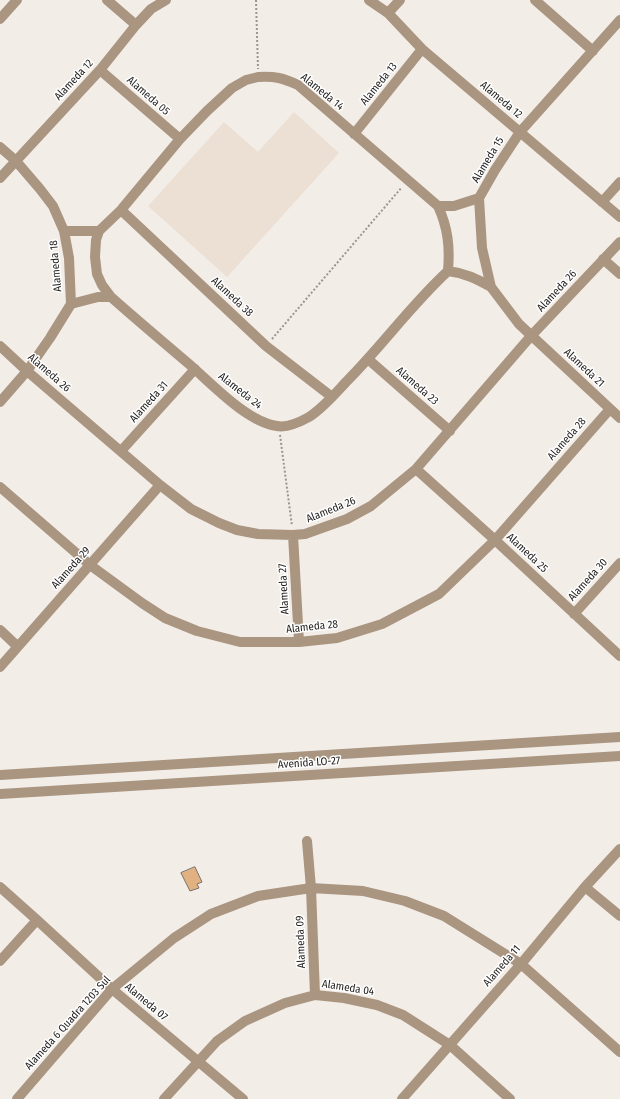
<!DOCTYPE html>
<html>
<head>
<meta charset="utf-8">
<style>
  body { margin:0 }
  canvas { display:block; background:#f2ede7 }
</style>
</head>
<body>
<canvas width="620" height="1099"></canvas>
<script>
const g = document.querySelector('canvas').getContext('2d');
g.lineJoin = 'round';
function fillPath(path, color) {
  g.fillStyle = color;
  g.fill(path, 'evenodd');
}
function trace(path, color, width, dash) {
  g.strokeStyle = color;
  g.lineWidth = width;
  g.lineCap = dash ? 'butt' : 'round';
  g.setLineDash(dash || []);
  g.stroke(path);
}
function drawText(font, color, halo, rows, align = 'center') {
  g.font = font + ' "Fira Sans Condensed",sans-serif';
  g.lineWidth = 3;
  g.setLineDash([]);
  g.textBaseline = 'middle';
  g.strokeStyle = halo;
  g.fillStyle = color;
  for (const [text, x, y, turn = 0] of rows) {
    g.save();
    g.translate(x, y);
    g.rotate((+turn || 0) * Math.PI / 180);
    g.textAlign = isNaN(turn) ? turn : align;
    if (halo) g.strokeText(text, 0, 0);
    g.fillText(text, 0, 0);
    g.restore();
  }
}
const built = new Path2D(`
  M 294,112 L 339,153 L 227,277 L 148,206 L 224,122 L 258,152 Z`);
const building = new Path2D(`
  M 195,867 L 202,882 L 197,884 L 199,888 L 190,891 L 181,873 Z`);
const path = new Path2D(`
  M 256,0 L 258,69
  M 272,339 L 402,187
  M 280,435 L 292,526`);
const minor = new Path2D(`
  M 107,0 L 136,25
  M 369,0 L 388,13 L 422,49 L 620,217
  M 535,0 L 593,51
  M 388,13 L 400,0
  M 0,19 L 17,0
  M 620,20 L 520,132 L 495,170 L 479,198 L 482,248 L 491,287 L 519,324 L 620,418
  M 100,70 L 180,139
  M 258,77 C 275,76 283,78 298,85 L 438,206 C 448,228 450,247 448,271 C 411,305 382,346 346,382 C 334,395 323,408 309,417 C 300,422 287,428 277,426 C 247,422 212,384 189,364 C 163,342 137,320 111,297 L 102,285 L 97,274 L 95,257 L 96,240 L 99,231 L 121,210 L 180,139 L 207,111 L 232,88 L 246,80 Z
  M 354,134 L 422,49
  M 0,147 L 16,161 L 40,189 L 53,206 L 64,231 L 69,258 L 71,304 L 50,338 L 27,371 L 0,402
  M 0,178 L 100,70 L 136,25 L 151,9 L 166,0
  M 602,202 L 620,182
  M 438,206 L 454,206 L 479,198
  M 121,210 L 266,346 L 332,397
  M 64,231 L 99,231
  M 603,259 L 620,274
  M 448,271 C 465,273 477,279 491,287
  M 71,304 L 98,297 L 111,297
  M 0,346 L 27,371 L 160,485 L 191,509 L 219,523 L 237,530 L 258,534 L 293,535 L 305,534 L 347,519 L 371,506 L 416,469 L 531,336 L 620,242
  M 369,360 L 450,431
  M 121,451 L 195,369
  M 416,469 L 495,540 L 620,656
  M 0,487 L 90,565 L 142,603 L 165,618 L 197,631 L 240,642 L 299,642 L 337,638 L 382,624 L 439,594 L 495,540 L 610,409
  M 293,535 L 299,642
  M 574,614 L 620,563
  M 0,630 L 17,646
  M 0,667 L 160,485
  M 0,775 L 620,737
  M 0,794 L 620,756
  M 307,841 L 311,888 L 315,995
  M 0,887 L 37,920 L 112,989 L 243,1099
  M 585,887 L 620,916
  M 0,961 L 37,920
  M 17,1099 L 112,989 L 174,938 L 211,914 L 258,896 L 311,888 L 363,891 L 405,901 L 444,916 L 521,964 L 620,1052
  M 164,1099 L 217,1041 L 245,1021 L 285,1003 L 315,995 L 344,998 L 377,1005 L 403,1015 L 450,1045 L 510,1099
  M 402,1099 L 521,964 L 585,887 L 620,849`);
const streetNames = [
  ["Alameda 12",74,80,-47],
  ["Alameda 13",379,84,-51],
  ["Alameda 14",322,92,39],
  ["Alameda 05",148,96,41],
  ["Alameda 12",501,100,40],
  ["Alameda 15",488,160,-59],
  ["Alameda 18",56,266,-95],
  ["Alameda 26",557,291,-47],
  ["Alameda 38",232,297,43],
  ["Alameda 21",584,368,43],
  ["Alameda 26",49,373,41],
  ["Alameda 23",417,386,41],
  ["Alameda 24",240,391,38],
  ["Alameda 31",149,402,-48],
  ["Alameda 28",567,439,-49],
  ["Alameda 26",331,510,-22],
  ["Alameda 25",527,553,43],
  ["Alameda 29",71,568,-48],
  ["Alameda 30",588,580,-48],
  ["Alameda 27",284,589,-93],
  ["Alameda 28",312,627,-6],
  ["Avenida LO-27",309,763,-4],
  ["Alameda 09",301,942,-92],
  ["Alameda 11",502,966,-49],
  ["Alameda 04",348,988,9],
  ["Alameda 07",146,1002,40],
  ["Alameda 6 Quadra 1203 Sul",68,1023,-48]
];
fillPath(built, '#ece0d5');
fillPath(building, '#e1b181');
trace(building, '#76716d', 1);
trace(path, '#999591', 2, [2, 2]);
trace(minor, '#aa9581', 10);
drawText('11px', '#201e1c', '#fff', streetNames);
</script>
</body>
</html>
